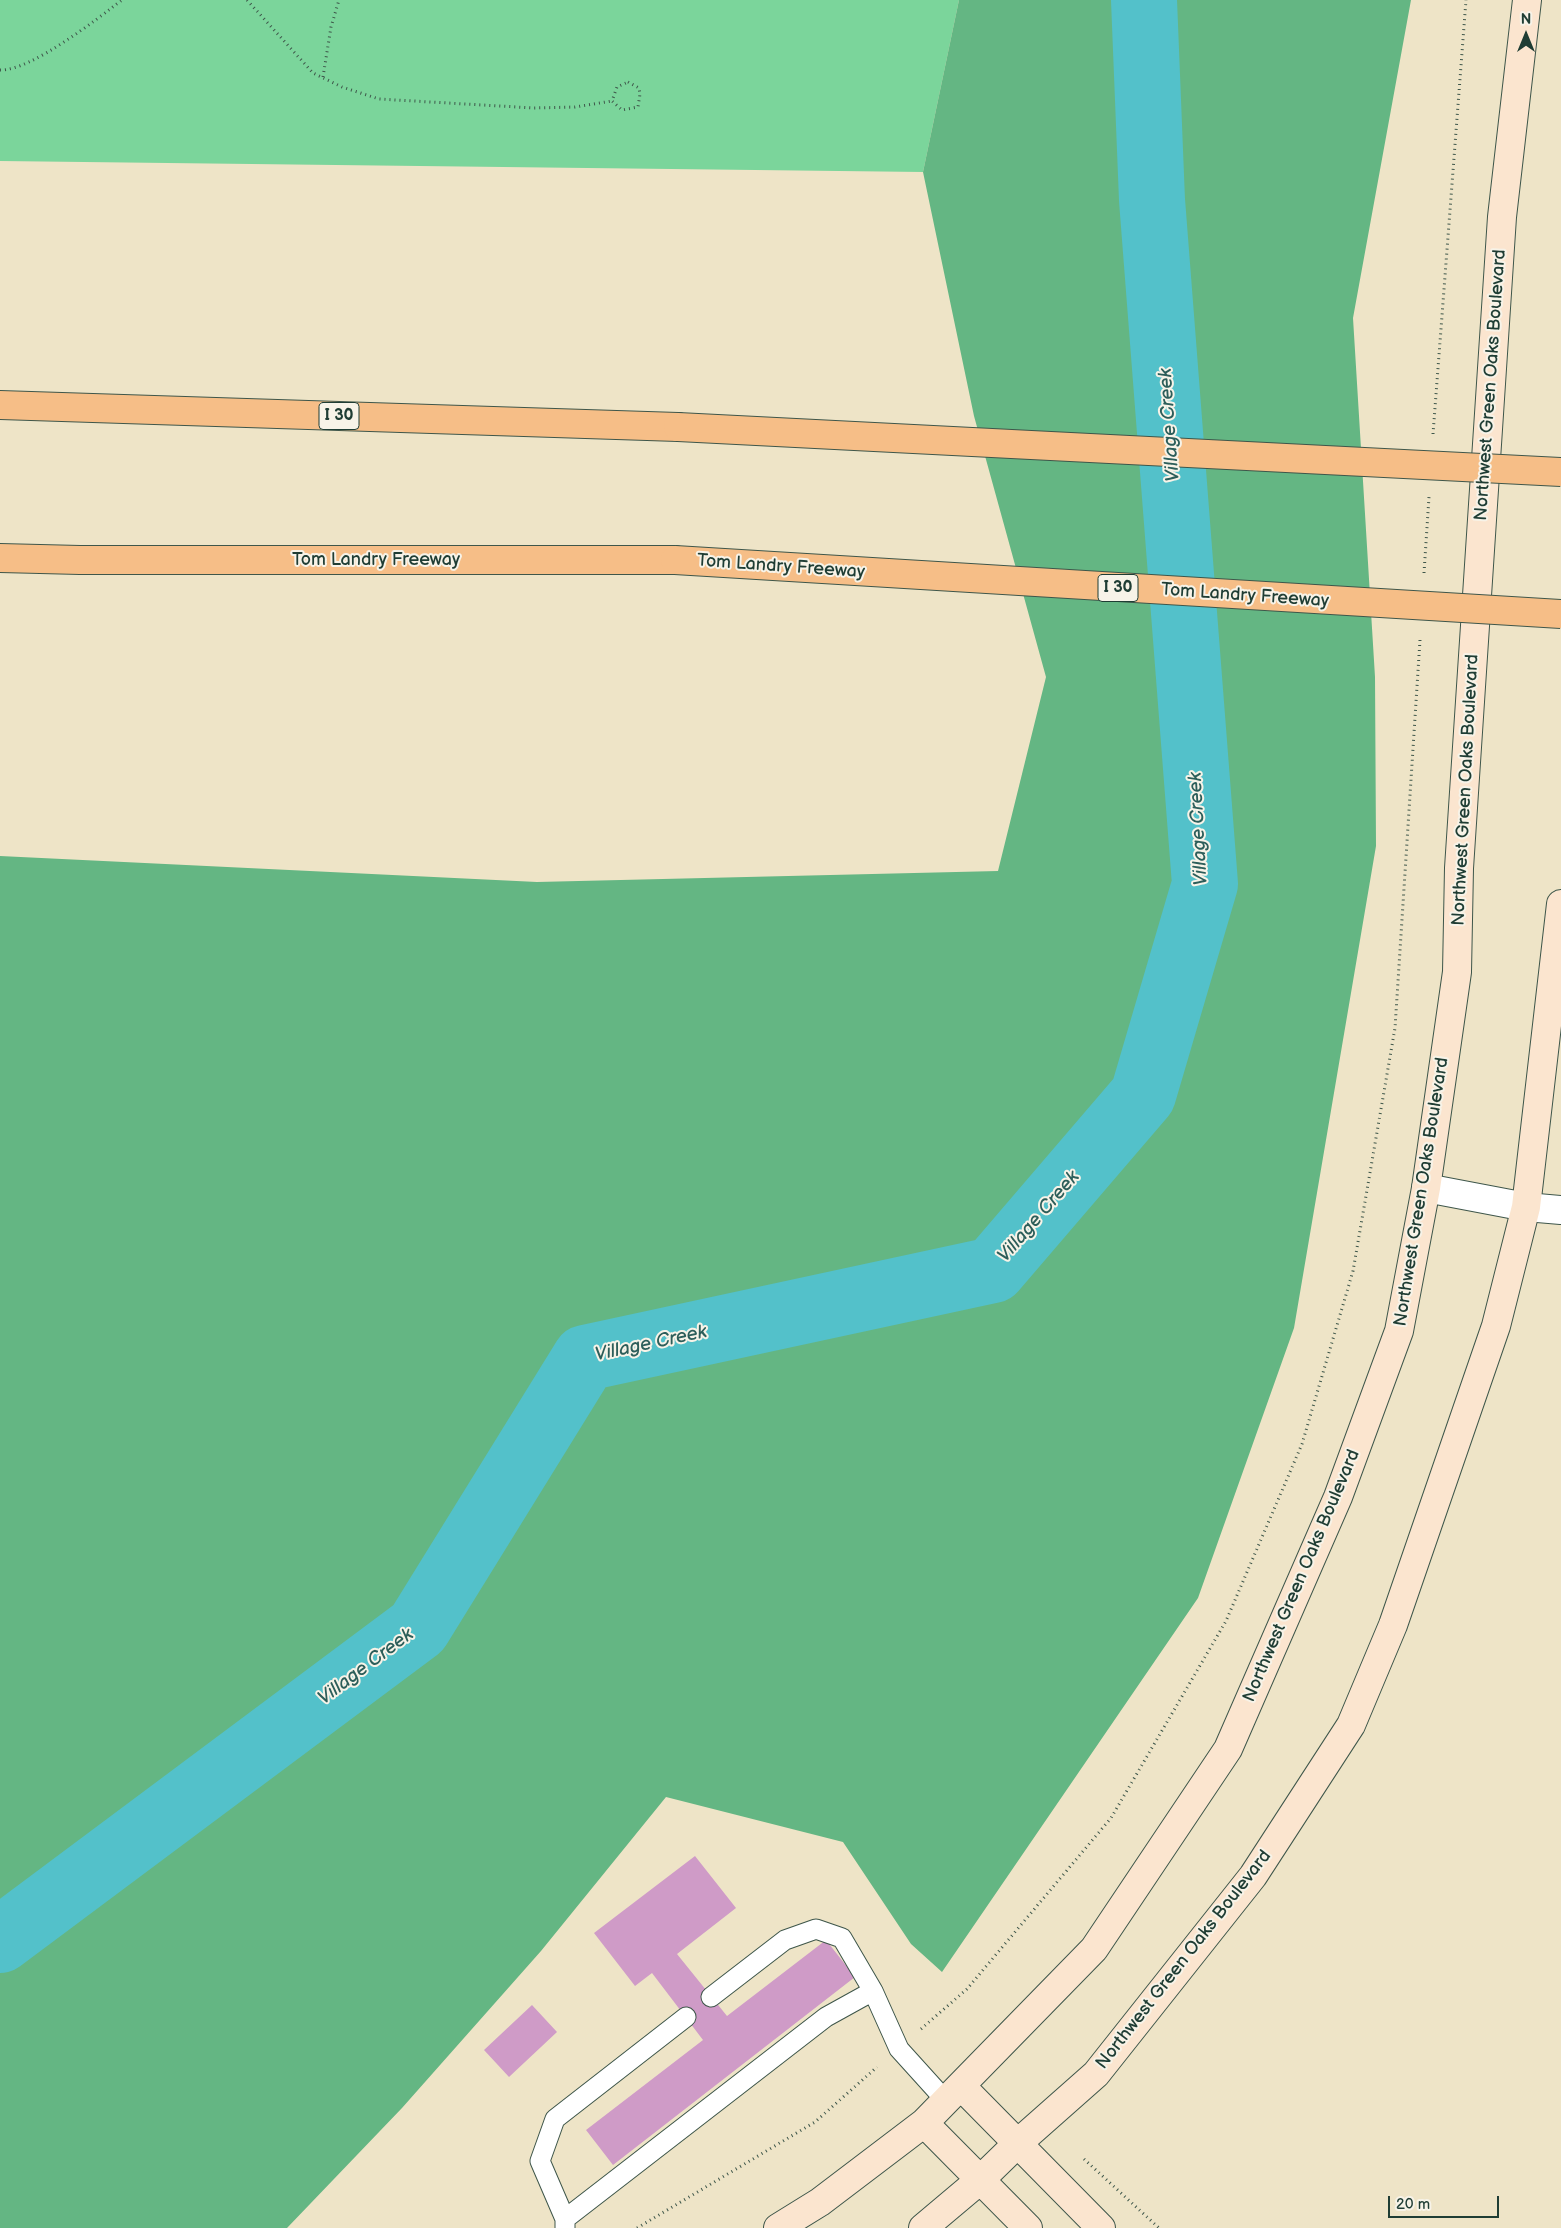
<!DOCTYPE html>
<html>
<head>
<meta charset="utf-8">
<style>
  body { margin:0 }
  #map { position:relative; width:1561px; height:2228px; overflow:hidden; background:#eee4c7; font-family:"Balsamiq Sans",sans-serif }
  canvas { display:block }
  .north { position:absolute; left:1501px; top:10px; width:50px; height:50px; -webkit-text-stroke:4px #f7f3e8; paint-order:stroke; rotate:0deg; font-size:14px; font-weight:700; line-height:20px; text-align:center; color:#1f3d34 }
  .north::after { content:''; display:block; margin:auto; width:18px; height:22px; background:#1f3d34; clip-path:polygon(50% 0,100% 100%,50% 72%,0 100%) }
  .scale { position:absolute; left:1388px; top:2196px; width:111px; height:22px; box-sizing:border-box; border:2px solid #1f3d34; border-top:0; padding-left:6px; font-size:15px; line-height:18px; white-space:nowrap; color:#1f3d34; -webkit-text-stroke:4px #f7f3e8; paint-order:stroke }
</style>
</head>
<body>
<div id="map">
<canvas width="1561" height="2228"></canvas>
<div class="north">N</div>
<div class="scale">20 m</div>
</div>
<script>
const g = document.querySelector('canvas').getContext('2d');
g.lineJoin = 'round';
function fillPath(path, color) {
  g.fillStyle = color;
  g.fill(path, 'evenodd');
}
function trace(path, color, width, dash) {
  g.strokeStyle = color;
  g.lineWidth = width;
  g.lineCap = dash ? 'butt' : 'round';
  g.setLineDash(dash || []);
  g.stroke(path);
}
function drawText(font, color, halo, rows, align = 'center') {
  g.font = font + ' "Balsamiq Sans",sans-serif';
  g.lineWidth = 4;
  g.setLineDash([]);
  g.textBaseline = 'middle';
  g.strokeStyle = halo;
  g.fillStyle = color;
  for (const [text, x, y, turn = 0] of rows) {
    g.save();
    g.translate(x, y);
    g.rotate((+turn || 0) * Math.PI / 180);
    g.textAlign = isNaN(turn) ? turn : align;
    if (halo) g.strokeText(text, 0, 0);
    g.fillText(text, 0, 0);
    g.restore();
  }
}
const green = new Path2D(`
  M 0,0 L 959,0 L 923,172 L 0,161 Z`);
const forest = new Path2D(`
  M 959,0 L 1411,0 L 1353,318 L 1375,677 L 1376,846 L 1294,1328 L 1198,1598 L 942,1972 L 911,1944 L 843,1842 L 666,1797 L 541,1951 L 402,2108 L 287,2228 L 0,2228 L 0,856 L 537,882 L 998,871 L 1046,677 L 974,416 L 923,172 Z`);
const river = new Path2D(`
  M 0,1940 L 418,1628 L 585,1358 L 993,1270 L 1143,1095 L 1205,884 L 1152,200 L 1144,0`);
const building = new Path2D(`
  M 695,1856 L 736,1908 L 677,1954 L 727,2016 L 826,1940 L 855,1977 L 613,2165 L 586,2130 L 703,2040 L 652,1973 L 635,1986 L 594,1933 Z
  M 532,2005 L 557,2032 L 509,2077 L 484,2050 Z`);
const path = new Path2D(`
  M 247,0 L 313,73 L 342,87 L 379,99 L 534,108 L 575,107 L 612,101
  M 0,70 C 31,71 97,19 122,0
  M 323,77 L 331,27 L 339,0
  M 628,82 L 639,88 L 640,94 L 638,107 L 622,110 L 612,101 L 617,87 Z
  M 1433,434 L 1466,0
  M 1424,573 L 1429,497
  M 921,2029 L 967,1989 L 1111,1818 L 1226,1621 L 1302,1444 L 1353,1271 L 1395,1028 L 1420,640
  M 1084,2159 L 1159,2228
  M 637,2228 L 815,2122 L 877,2067`);
const service = new Path2D(`
  M 711,1997 L 785,1940 L 816,1929 L 842,1938 L 873,1991
  M 565,2219 L 540,2161 L 555,2119 L 686,2017
  M 565,2228 L 565,2219 L 826,2017 L 873,1991 L 899,2049 L 946,2101`);
const tertiary = new Path2D(`
  M 1426,1188 L 1526,1207 L 1561,1210`);
const secondary = new Path2D(`
  M 961,2086 L 1101,2228
  M 924,2123 L 1028,2228
  M 778,2228 L 820,2202 L 924,2123 L 1094,1949 L 1228,1749 L 1338,1497 L 1399,1331 L 1426,1188 L 1457,972 L 1459,868 L 1502,217 L 1527,0
  M 923,2228 L 980,2180 L 1018,2143 L 1096,2074 L 1253,1876 L 1351,1725 L 1393,1625 L 1496,1326 L 1526,1207 L 1561,904`);
const motorway = new Path2D(`
  M 0,405 L 678,427
  M 0,558 L 80,560 L 675,560`);
const motorwayBridge = new Path2D(`
  M 678,427 L 1561,472
  M 675,560 L 1561,614`);
const shields = [
  [339,416,40],
  [1118,588,40]
];
const shieldNames = [
  ["I 30",339,416],
  ["I 30",1118,588]
];
const streetNames = [
  ["Northwest Green Oaks Boulevard",1491,385,-86],
  ["Tom Landry Freeway",376,560],
  ["Tom Landry Freeway",781,567,4],
  ["Tom Landry Freeway",1245,596,4],
  ["Northwest Green Oaks Boulevard",1466,790,-87],
  ["Northwest Green Oaks Boulevard",1422,1192,-81],
  ["Northwest Green Oaks Boulevard",1302,1576,-67],
  ["Northwest Green Oaks Boulevard",1184,1960,-52]
];
const waterNames = [
  ["Village Creek",1170,425,-94],
  ["Village Creek",1199,829,-93],
  ["Village Creek",1039,1217,-49],
  ["Village Creek",651,1344,-12],
  ["Village Creek",366,1667,-37]
];
fillPath(green, '#7bd59b');
fillPath(forest, '#64b683');
trace(river, '#53c1ca', 66);
fillPath(building, '#cf9bc7');
trace(service, '#3e564a', 21);
trace(tertiary, '#3e564a', 30);
trace(secondary, '#3e564a', 30);
trace(motorway, '#3e564a', 30);
trace(path, '#3e564a', 3, [1, 4]);
trace(service, '#fff', 19);
trace(tertiary, '#fff', 28);
trace(secondary, '#fbe5cf', 28);
trace(motorway, '#f6be87', 28);
trace(motorwayBridge, '#3e564a', 30, []);
trace(motorwayBridge, '#f6be87', 28);
for (const [x, y, w] of shields) {
  const box = new Path2D();
  box.roundRect(x - w / 2, y - 13.5, w, 27, 4);
  g.fillStyle = '#f7f3e8';
  g.fill(box);
  trace(box, '#1f3d34', 1);
}
drawText('bold 16px', '#1f3d34', null, shieldNames);
drawText('18px', '#1f3d34', '#f7f3e8', streetNames);
drawText('italic 19px', '#2c5e5a', '#f7f3e8', waterNames);
</script>
</body>
</html>
